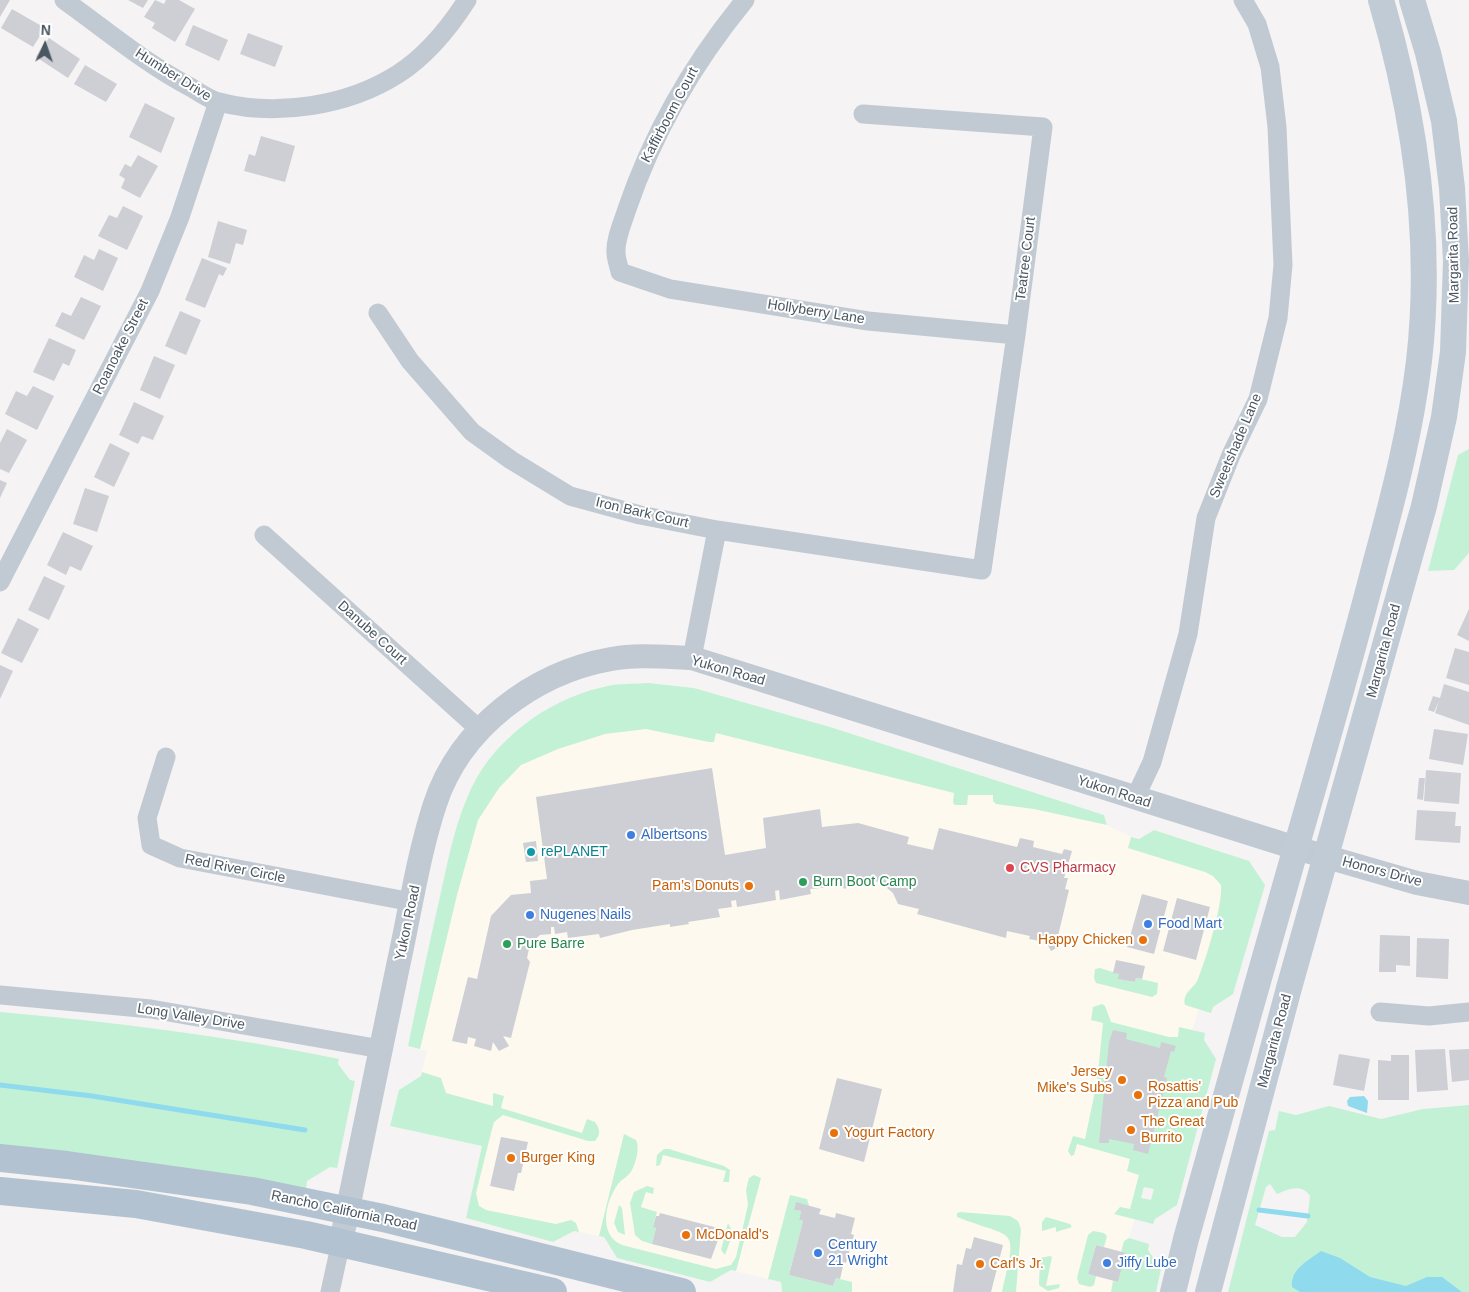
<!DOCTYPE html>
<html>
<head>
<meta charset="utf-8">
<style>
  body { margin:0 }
  #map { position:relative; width:1469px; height:1292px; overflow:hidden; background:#f5f3f3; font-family:Arial,sans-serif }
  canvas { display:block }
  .north { position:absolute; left:20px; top:20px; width:50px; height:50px; -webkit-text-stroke:4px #fff; paint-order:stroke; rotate:3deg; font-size:14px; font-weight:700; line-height:20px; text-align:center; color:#4a5661 }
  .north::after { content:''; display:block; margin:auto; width:18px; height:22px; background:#4a5661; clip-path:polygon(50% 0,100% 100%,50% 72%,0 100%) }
</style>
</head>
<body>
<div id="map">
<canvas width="1469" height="1292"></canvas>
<div class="north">N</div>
</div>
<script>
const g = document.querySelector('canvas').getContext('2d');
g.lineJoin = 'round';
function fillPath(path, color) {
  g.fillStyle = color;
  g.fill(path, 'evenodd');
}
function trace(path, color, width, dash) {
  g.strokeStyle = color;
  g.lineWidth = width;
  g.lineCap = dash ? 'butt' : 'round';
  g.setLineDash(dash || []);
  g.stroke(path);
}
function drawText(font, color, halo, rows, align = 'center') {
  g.font = font + ' Arial,sans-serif';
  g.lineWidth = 4;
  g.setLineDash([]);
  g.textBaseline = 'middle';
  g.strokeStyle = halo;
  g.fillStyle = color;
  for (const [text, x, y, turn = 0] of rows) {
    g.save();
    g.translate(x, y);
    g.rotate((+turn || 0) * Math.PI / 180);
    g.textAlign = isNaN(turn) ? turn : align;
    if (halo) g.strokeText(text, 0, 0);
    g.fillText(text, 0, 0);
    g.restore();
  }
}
const commercial = new Path2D(`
  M 649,683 L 694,688 L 830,727 L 1053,798 L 1104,815 L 1107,825 L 1131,837 L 1139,839 L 1154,830 L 1229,854 L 1234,864 L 1199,1008 L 1128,1241 L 1128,1292 L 782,1292 L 781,1282 L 731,1270 L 710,1282 L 617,1258 L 604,1237 L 574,1231 L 553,1242 L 466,1218 L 482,1146 L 390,1126 L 399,1090 L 421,1076 L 422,1072 L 427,1051 L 408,1046 L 453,842 L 467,797 L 487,762 L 511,734 L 545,711 L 574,696 L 605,686 Z`);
const green = new Path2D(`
  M 1469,449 L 1469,553 L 1454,570 L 1428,571 L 1458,455 Z
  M 649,683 L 694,688 L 830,727 L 1104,815 L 1107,825 L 1034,809 L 996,804 L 993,801 L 993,795 L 968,795 L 967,805 L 955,805 L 953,803 L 954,793 L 716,733 L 714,742 L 709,742 L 646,729 L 605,734 L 558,749 L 521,765 L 499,788 L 478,820 L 457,895 L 420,1049 L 408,1046 C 418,997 428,949 439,901 C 447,866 453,831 467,798 C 489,742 546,700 603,687 C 618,683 634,684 649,683 Z
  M 1154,830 L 1249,861 L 1265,885 L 1233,994 L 1213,1007 L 1211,1013 L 1185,1005 C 1182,992 1194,989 1198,979 C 1206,959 1223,904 1221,885 L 1213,876 L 1205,872 L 1128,848 L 1131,837 L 1139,839 Z
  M 1100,968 L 1119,974 L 1119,979 L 1135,982 L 1136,978 L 1158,983 L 1157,994 L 1152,997 L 1096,983 L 1094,978 L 1095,969 Z
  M 1102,1004 L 1105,1006 L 1111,1022 L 1169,1037 L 1178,1037 L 1179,1027 L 1205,1033 L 1204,1040 L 1216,1059 L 1177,1205 L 1155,1219 L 1153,1224 L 1114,1214 L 1120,1207 L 1130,1209 L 1139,1175 L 1127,1171 L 1130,1159 L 1077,1144 L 1074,1155 L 1071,1156 L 1068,1151 L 1073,1136 L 1085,1139 L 1097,1082 L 1103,1023 L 1091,1020 L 1093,1007 ZM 1144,1187 L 1154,1189 L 1151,1200 L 1141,1198 Z
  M 0,1012 C 114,1022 227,1036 339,1059 L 338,1064 L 350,1080 L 355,1081 L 337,1168 L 330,1167 L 307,1181 L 306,1189 L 0,1147 Z
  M 422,1072 L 441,1078 L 446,1093 L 493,1106 L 493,1093 L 504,1096 L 501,1108 L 582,1133 L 587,1119 L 595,1122 C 600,1129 601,1134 595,1141 L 588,1141 L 503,1115 L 494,1122 L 492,1129 L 476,1193 L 479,1206 L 486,1210 L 556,1224 L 571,1220 L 576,1223 L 579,1232 L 574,1231 L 553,1242 L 466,1218 L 482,1146 L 390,1126 L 399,1090 L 421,1076 Z
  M 1469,1105 L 1469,1292 L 1228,1292 L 1269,1131 L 1275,1130 L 1279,1111 L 1296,1115 L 1329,1106 L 1381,1119 L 1423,1109 ZM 1270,1184 L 1277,1194 C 1288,1189 1302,1183 1310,1196 L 1307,1222 L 1295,1237 L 1282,1237 L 1255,1225 L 1266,1187 Z
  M 624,1134 L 636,1140 C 640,1148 636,1162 632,1170 C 629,1176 622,1179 618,1184 C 605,1202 598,1235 622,1245 L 716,1269 L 731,1265 L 736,1257 L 748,1205 L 746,1190 L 749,1178 L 754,1175 L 761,1178 L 736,1271 L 731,1270 L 710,1282 L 617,1258 L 604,1237 L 599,1236 Z
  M 664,1149 L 669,1149 L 724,1166 L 730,1170 L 729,1182 L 723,1182 L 726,1171 L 663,1155 L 660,1165 L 656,1166 L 657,1155 Z
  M 647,1186 L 654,1188 L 653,1194 L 646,1192 L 641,1207 L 657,1212 L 653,1226 L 656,1228 L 652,1244 L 642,1241 L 635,1235 L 630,1203 L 634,1192 Z
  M 790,1195 L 807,1199 L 809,1206 L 796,1203 L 794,1210 L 801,1211 L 799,1220 L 803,1221 L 789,1275 L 833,1286 L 836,1278 L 852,1282 L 852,1292 L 782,1292 L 781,1282 L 768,1279 Z
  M 619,1205 L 622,1208 L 625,1235 L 618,1232 L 614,1223 Z
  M 960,1212 L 1010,1216 L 1018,1221 L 1021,1229 L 1016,1292 L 1002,1292 C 1018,1224 1016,1240 957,1217 L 957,1213 Z
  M 1046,1217 L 1070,1224 L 1072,1227 L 1056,1232 L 1056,1227 L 1042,1231 L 1042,1222 Z
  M 728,1223 L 733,1233 L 725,1255 L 721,1250 Z
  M 1093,1231 L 1104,1233 L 1107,1236 L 1104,1247 L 1096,1245 L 1088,1274 L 1096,1276 L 1094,1285 L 1090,1287 L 1079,1284 L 1077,1278 L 1088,1235 Z
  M 1129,1238 L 1149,1244 L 1148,1250 L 1161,1269 L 1156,1292 L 1111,1292 L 1113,1281 L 1118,1282 L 1126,1253 L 1121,1252 L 1124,1241 Z
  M 1050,1256 L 1052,1257 L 1046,1286 L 1060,1284 L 1059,1288 L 1048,1291 L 1039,1285 L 1040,1258 Z`);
const water = new Path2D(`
  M 1364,1096 L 1368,1101 L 1367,1113 L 1348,1106 L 1347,1101 L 1350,1097 Z
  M 1321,1251 L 1340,1258 L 1370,1277 L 1406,1286 L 1427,1277 L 1442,1277 L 1462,1292 L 1300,1292 L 1292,1287 C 1290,1269 1309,1260 1321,1251 Z`);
const stream = new Path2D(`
  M 0,1085 L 92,1096 L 305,1130
  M 1259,1210 L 1308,1216`);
const building = new Path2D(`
  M 0,0 L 10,0 L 0,17 Z
  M 128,0 L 148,0 L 143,8 Z
  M 155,0 L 164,4 L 166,0 L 179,0 L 195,9 L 175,42 L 152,28 L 155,23 L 144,17 Z
  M 12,9 L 45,28 L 33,47 L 1,28 Z
  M 193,25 L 228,40 L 219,61 L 185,45 Z
  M 248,33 L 283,46 L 275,67 L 240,54 Z
  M 49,38 L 80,59 L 68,78 L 36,57 Z
  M 85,65 L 117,84 L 106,102 L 74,84 Z
  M 145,103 L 175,118 L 161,153 L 129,137 Z
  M 261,136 L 295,146 L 285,182 L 244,171 L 249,154 L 255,156 Z
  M 138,155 L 158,166 L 140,198 L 121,188 L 125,179 L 119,175 L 125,164 L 131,167 Z
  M 123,206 L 143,216 L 127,250 L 98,236 L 109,215 L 117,218 Z
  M 218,221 L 247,230 L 243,245 L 236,243 L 230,264 L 208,257 Z
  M 99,249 L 118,258 L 103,291 L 74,277 L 84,255 L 94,260 Z
  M 202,258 L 227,268 L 223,276 L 219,274 L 205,308 L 185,300 Z
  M 81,297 L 101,306 L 84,340 L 55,326 L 62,312 L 71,316 Z
  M 180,311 L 201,320 L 186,355 L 165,346 Z
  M 49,338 L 76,350 L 69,366 L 63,363 L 54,381 L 33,372 Z
  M 154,356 L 175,365 L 160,399 L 140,390 Z
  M 33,386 L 54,396 L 37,430 L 5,414 L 16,391 L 27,396 Z
  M 134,402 L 164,416 L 153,440 L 142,436 L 138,444 L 119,435 Z
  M 7,429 L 27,440 L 9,473 L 0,469 L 0,443 Z
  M 110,443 L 130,453 L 114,487 L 94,477 Z
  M 0,480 L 7,483 L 0,498 Z
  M 85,488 L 109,496 L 97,532 L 73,524 Z
  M 63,532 L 93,546 L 81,571 L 70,566 L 66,575 L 47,565 Z
  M 44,576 L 65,586 L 49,620 L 28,610 Z
  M 1469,609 L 1469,641 L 1457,635 Z
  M 18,618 L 39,629 L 22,663 L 1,653 Z
  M 1455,648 L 1469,652 L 1469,685 L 1446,678 Z
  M 0,665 L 13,671 L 0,699 Z
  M 1444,684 L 1469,692 L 1469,725 L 1435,713 L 1439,701 L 1434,712 L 1428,710 L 1433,696 L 1440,698 Z
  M 1434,729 L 1468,734 L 1463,765 L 1429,759 Z
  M 712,768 L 725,855 L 766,848 L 763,818 L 820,809 L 822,827 L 858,823 L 909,837 L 907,844 L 933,850 L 939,828 L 1017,847 L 1020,838 L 1034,841 L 1033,847 L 1062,854 L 1064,849 L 1072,851 L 1064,878 L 1068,878 L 1065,889 L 1069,890 L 1058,936 L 1062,945 L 1051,951 L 1046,942 L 1029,939 L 1030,936 L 1007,931 L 1006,938 L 917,914 L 919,909 L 898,904 L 893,893 L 880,882 L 854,878 L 848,880 L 851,882 L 845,889 L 841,886 L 810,889 L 811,894 L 780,900 L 779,890 L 775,891 L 776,900 L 737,907 L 736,900 L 731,901 L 732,907 L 718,909 L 720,917 L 688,922 L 689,924 L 670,927 L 670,924 L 632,930 L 600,938 L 599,934 L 568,938 L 567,932 L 555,934 L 554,927 L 551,927 L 551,934 L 540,935 L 530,944 L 527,958 L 530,962 L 511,1038 L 503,1036 L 509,1046 L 499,1051 L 493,1042 L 491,1051 L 474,1046 L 476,1039 L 468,1037 L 467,1044 L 452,1041 L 468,977 L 477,979 L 491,916 L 511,895 L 531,893 L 530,881 L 547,879 L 536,797 Z
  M 1426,770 L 1461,773 L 1459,804 L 1424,801 Z
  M 1419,778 L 1425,778 L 1423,800 L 1417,799 Z
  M 1417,810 L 1456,812 L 1455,826 L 1461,826 L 1460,843 L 1415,840 Z
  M 536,841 L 538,861 L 526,862 L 523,843 Z
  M 1142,894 L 1168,901 L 1154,954 L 1127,947 Z
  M 1177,898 L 1210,907 L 1196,960 L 1163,951 Z
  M 1380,935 L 1410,936 L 1410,966 L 1396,965 L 1396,972 L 1379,972 Z
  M 1417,938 L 1449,939 L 1448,979 L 1416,977 Z
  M 1116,960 L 1145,966 L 1142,979 L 1136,978 L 1135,982 L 1118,979 L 1119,974 L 1113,973 Z
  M 1113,1030 L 1127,1033 L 1126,1039 L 1160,1048 L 1161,1042 L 1176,1046 L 1174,1052 L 1171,1051 L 1164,1077 L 1167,1078 L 1148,1154 L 1133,1150 L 1134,1144 L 1109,1139 L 1109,1143 L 1099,1143 L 1109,1042 Z
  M 1445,1049 L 1448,1090 L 1417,1092 L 1415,1050 Z
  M 1469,1049 L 1469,1080 L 1452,1082 L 1449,1050 Z
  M 1339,1054 L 1370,1059 L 1364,1091 L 1333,1085 Z
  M 1391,1055 L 1409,1055 L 1409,1100 L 1378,1100 L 1378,1060 L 1391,1061 Z
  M 837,1078 L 882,1089 L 864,1162 L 819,1149 Z
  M 501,1137 L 528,1142 L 521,1173 L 518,1173 L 514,1191 L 490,1186 Z
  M 796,1202 L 821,1209 L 819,1214 L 835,1218 L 836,1213 L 855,1218 L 851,1234 L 854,1235 L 846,1263 L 844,1262 L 840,1279 L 836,1278 L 833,1286 L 789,1275 L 803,1221 L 799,1220 L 801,1211 L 794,1210 Z
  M 660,1213 L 722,1229 L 711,1259 L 652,1244 L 656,1228 L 653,1227 L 656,1216 L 659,1216 Z
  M 974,1237 L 1003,1245 L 991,1292 L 953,1292 L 957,1264 L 962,1265 L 966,1248 L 971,1249 Z
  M 1096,1245 L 1126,1253 L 1118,1282 L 1088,1274 Z`);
const minor = new Path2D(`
  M 64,0 C 106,30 146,64 192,88 C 200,93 210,100 219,102 C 276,117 348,106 398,74 C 426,56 449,28 467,0
  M 745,0 C 694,62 653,133 627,209 C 623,222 615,239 616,253 C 616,259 619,266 620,272 L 670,289 L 868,321 L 1016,335
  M 378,313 L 410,361 L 472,432 L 511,460 L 570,496 L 640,515 L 717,530 L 982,570 L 1016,335 L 1043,127 L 863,114
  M 264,535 L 480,730
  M 0,582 L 150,291 L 180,217 L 218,102
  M 692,658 L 717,530
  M 166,757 L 147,818 L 151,845 L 180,858 L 412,902
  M 1135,798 L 1152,762 L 1188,634 L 1206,518 L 1231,455 L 1258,399 L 1278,318 L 1283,265 L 1277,127 L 1270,67 L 1257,24 L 1243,0
  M 0,995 L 151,1009 L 381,1049
  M 1380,1012 L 1429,1016 L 1469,1012
  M 330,1292 L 341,1242`);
const tertiary = new Path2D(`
  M 341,1242 C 360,1150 379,1058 398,966 C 410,912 418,856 435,804 C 460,728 533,673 611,659 C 637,654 665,657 692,658 L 1296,848 L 1417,883 L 1469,893`);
const secondary = new Path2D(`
  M 1173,1292 L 1186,1239 C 1222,1110 1258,980 1295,851 C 1323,755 1351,658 1376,561 C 1394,495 1411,429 1419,361 C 1433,240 1415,116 1381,0
  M 1208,1292 L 1289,988 L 1424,506 L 1444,417 L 1453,352 L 1456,261 L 1452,188 L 1444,121 L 1428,53 L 1412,0`);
const primary = new Path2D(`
  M 0,1158 L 67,1165 L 252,1191 L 383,1218 L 682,1292
  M 0,1191 L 136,1204 L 306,1235 L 553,1292`);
const markers = [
  [631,835,5,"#3f7fe0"],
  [531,852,5,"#0f9aa8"],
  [1010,868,5,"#e0444e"],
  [803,882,5,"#2e9e5b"],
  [749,886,5,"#e8710a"],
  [530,915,5,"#3f7fe0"],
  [1148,924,5,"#3f7fe0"],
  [1143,940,5,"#e8710a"],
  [507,944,5,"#2e9e5b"],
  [1122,1080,5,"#e8710a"],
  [1138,1095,5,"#e8710a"],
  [1131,1130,5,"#e8710a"],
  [834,1133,5,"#e8710a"],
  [511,1158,5,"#e8710a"],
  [686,1235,5,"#e8710a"],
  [818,1253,5,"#3f7fe0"],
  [1107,1263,5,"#3f7fe0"],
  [980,1264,5,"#e8710a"]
];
const streetNames = [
  ["Humber Drive",173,75,32],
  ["Kaffirboom Court",670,115,-62],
  ["Margarita Road",1454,255,-91],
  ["Teatree Court",1026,259,-83],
  ["Hollyberry Lane",816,312,9],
  ["Roanoake Street",121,347,-63],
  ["Sweetshade Lane",1236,446,-67],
  ["Iron Bark Court",642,513,13],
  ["Danube Court",372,633,42],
  ["Margarita Road",1384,651,-75],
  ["Yukon Road",728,671,16],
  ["Yukon Road",1114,792,18],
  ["Red River Circle",235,869,11],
  ["Honors Drive",1382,872,15],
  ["Yukon Road",408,923,-78],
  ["Long Valley Drive",191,1017,9],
  ["Margarita Road",1275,1041,-75],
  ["Rancho California Road",344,1211,12]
];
const shopNames = [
  ["Albertsons",641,835],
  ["Nugenes Nails",540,915],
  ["Food Mart",1158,924],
  ["Century",828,1245],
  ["21 Wright",828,1261],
  ["Jiffy Lube",1117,1263]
];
const cultureNames = [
  ["rePLANET",541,852]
];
const healthNames = [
  ["CVS Pharmacy",1020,868]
];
const leisureNames = [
  ["Burn Boot Camp",813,882],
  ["Pure Barre",517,944]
];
const foodNames = [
  ["Pam’s Donuts",739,886,"right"],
  ["Happy Chicken",1133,940,"right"],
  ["Jersey",1112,1072,"right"],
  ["Mike's Subs",1112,1088,"right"],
  ["Rosattis'",1148,1087],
  ["Pizza and Pub",1148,1103],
  ["The Great",1141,1122],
  ["Burrito",1141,1138],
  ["Yogurt Factory",844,1133],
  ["Burger King",521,1158],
  ["McDonald's",696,1235],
  ["Carl's Jr.",990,1264]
];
fillPath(commercial, '#fdf9ef');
fillPath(green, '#c3f1d5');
fillPath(water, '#90daee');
trace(stream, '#90daee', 5);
fillPath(building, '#cdcfd5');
trace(minor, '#c1cad2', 19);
trace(tertiary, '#c1cad2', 24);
trace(secondary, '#c1cbd6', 26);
trace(primary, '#b3c2d1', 28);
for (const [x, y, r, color] of markers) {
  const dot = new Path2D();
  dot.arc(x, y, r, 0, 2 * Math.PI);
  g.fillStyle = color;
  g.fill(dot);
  trace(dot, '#fff', 2);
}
drawText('14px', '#4a5661', '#fff', streetNames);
drawText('14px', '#366cbe', '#fff', shopNames, 'left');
drawText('14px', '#0d838f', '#fff', cultureNames, 'left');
drawText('14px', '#be3a42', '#fff', healthNames, 'left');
drawText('14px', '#27864d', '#fff', leisureNames, 'left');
drawText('14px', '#c56008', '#fff', foodNames, 'left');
</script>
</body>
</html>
